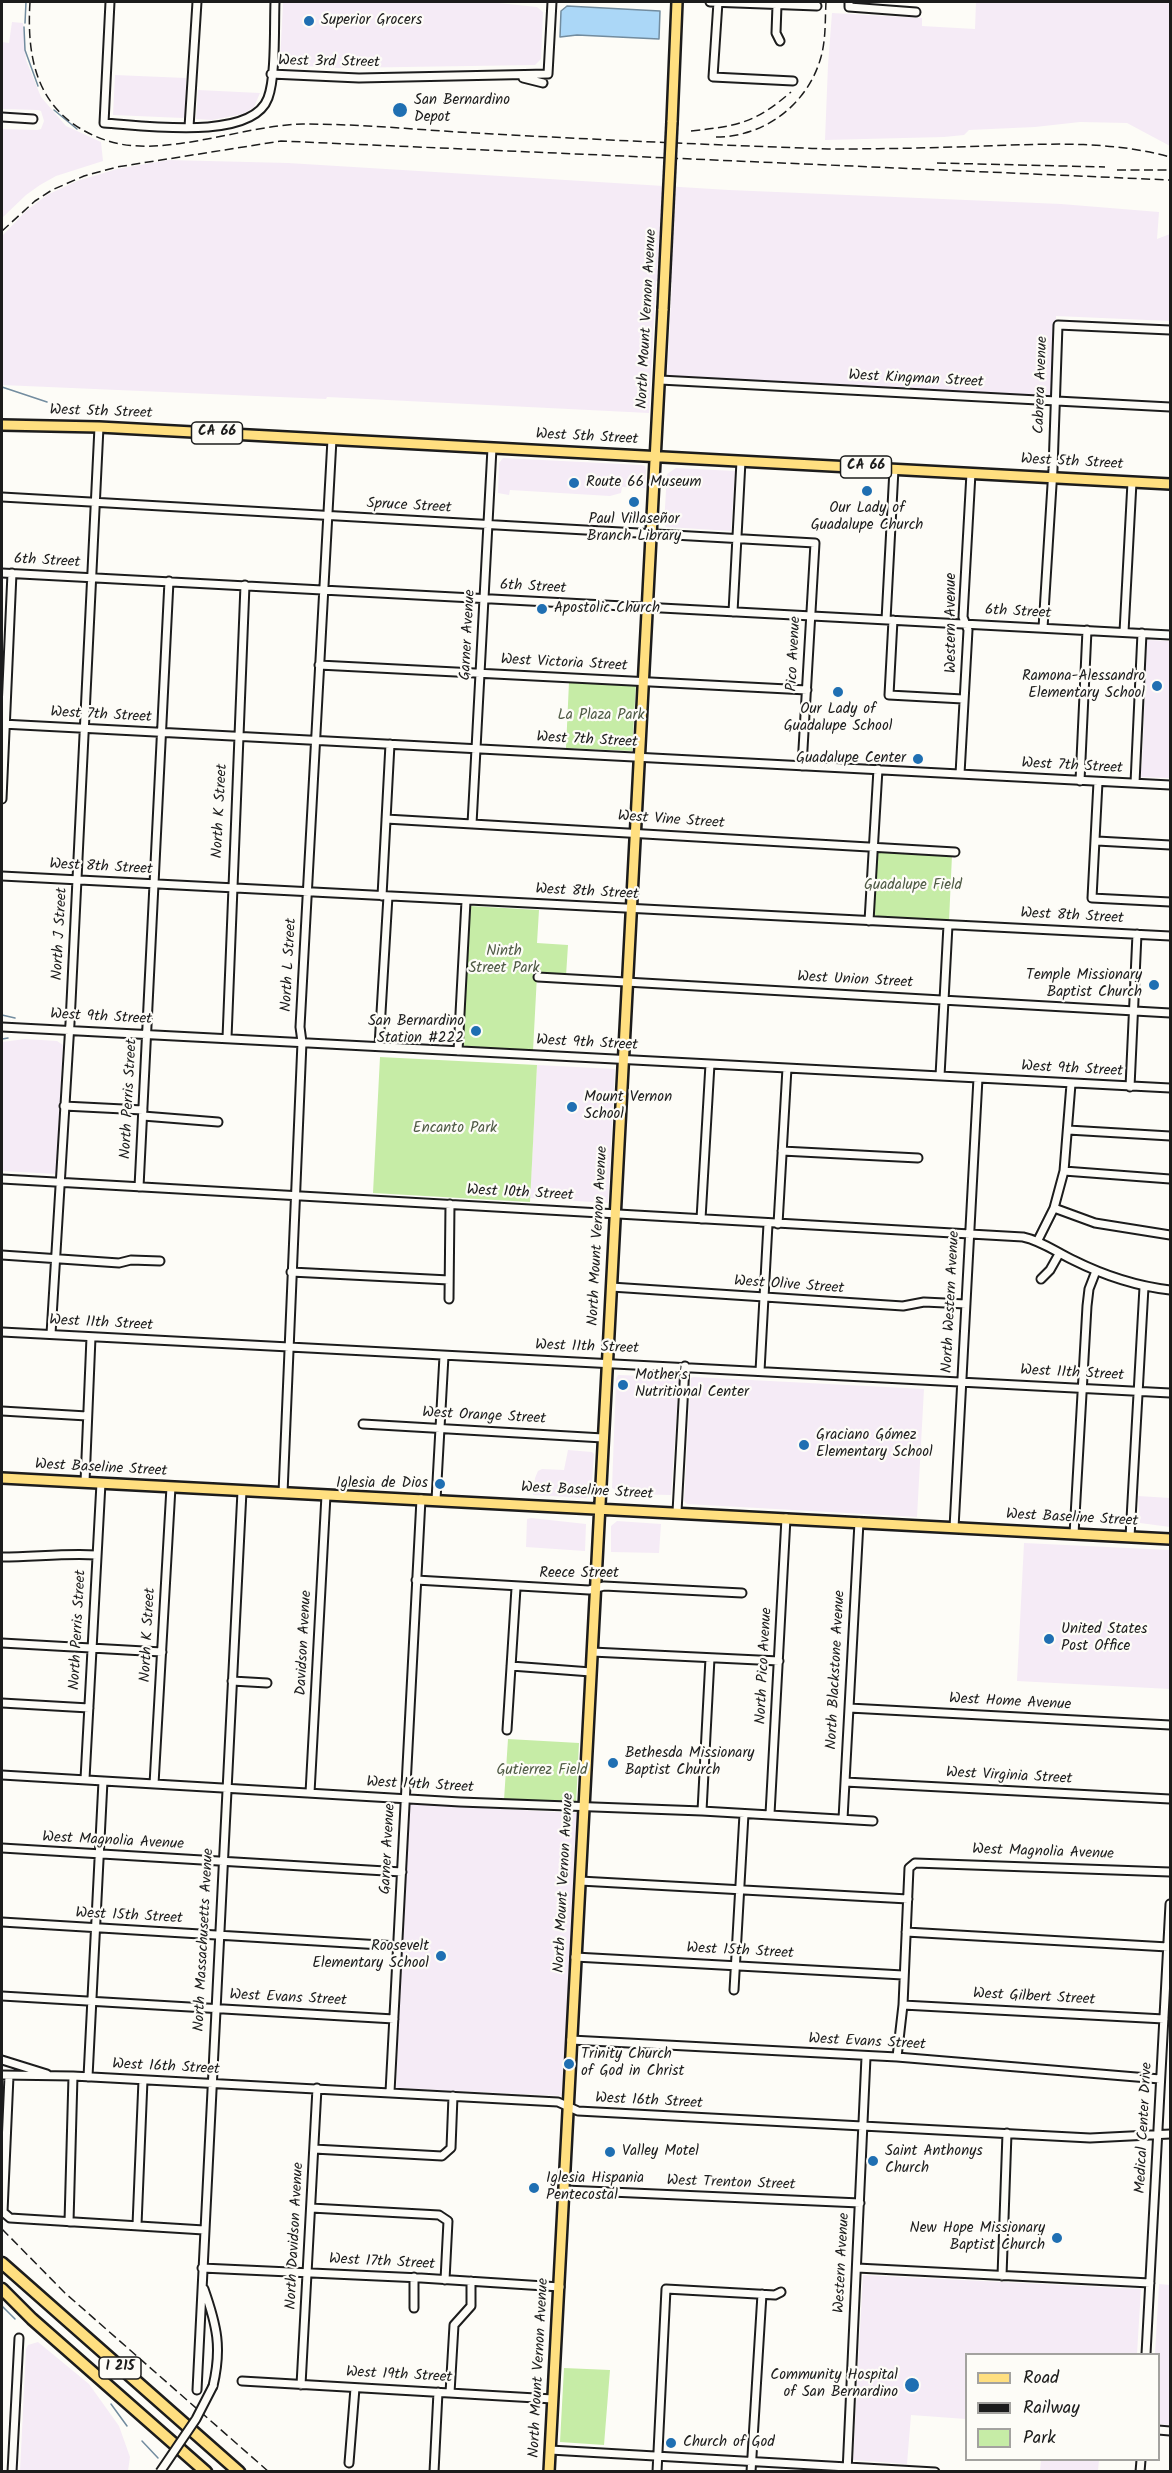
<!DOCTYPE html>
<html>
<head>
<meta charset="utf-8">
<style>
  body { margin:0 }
  #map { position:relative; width:1172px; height:2473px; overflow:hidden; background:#fdfcf7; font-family:Kalam,sans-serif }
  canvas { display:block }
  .frame { position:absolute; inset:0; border:3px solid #1c1c1c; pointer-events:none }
  .legend { position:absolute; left:965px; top:2353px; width:195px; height:108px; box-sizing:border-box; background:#fdfcf7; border:2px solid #a3a29f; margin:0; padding:8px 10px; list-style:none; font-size:18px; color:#1c1c1c }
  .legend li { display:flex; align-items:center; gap:12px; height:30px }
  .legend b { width:30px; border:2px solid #a3a29f }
</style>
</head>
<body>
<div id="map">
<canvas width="1172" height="2473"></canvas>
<div class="frame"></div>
<ul class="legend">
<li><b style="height:8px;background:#ffdf80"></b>Road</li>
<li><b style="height:8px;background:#1c1c1c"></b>Railway</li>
<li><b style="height:16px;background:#c6eca6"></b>Park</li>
</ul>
</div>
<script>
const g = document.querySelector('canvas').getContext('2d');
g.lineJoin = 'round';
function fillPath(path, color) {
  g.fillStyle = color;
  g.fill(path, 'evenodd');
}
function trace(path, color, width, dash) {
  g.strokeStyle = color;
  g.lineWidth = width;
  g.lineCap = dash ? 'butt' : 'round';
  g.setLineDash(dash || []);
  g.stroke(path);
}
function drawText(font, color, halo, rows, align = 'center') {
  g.font = font + ' Kalam,sans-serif';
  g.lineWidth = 4.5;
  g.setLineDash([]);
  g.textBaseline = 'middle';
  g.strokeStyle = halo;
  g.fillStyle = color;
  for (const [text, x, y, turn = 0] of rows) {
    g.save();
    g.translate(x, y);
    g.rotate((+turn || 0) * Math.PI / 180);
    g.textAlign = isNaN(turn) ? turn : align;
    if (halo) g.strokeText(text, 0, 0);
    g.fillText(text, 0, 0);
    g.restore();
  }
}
const built = new Path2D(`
  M 283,2 L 489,2 L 537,7 L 543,12 L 541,59 L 535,65 L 340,68 L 283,65 L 280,63 Z
  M 976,2 L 1170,2 L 1170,146 L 1127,123 L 1080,122 L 1035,127 L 969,130 L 964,135 L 944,137 L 825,140 L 828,65 L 832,13 L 922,18 L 922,26 L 975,29 Z
  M 12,22 L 23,23 L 26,60 L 41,97 L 66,126 L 101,142 L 103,161 L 56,176 L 40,185 L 26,195 L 2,218 L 2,129 L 37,130 L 41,129 L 44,121 L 41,111 L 38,110 L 2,109 L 2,42 L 9,43 Z
  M 115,75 L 186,78 L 185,116 L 183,118 L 113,115 Z
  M 198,90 L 260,93 L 254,107 L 243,114 L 212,120 L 196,119 Z
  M 168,160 L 288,163 L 729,190 L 1061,204 L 1159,212 L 1157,239 L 1170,234 L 1170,321 L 1056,316 L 1053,398 L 667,376 L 672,282 L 656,281 L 649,413 L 327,397 L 326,399 L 2,385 L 2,236 L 26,211 L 47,195 L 77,181 L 117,169 Z
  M 503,458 L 641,465 L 645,466 L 646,470 L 645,488 L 622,487 L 621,493 L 610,496 L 510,490 L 509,495 L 498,493 L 499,463 Z
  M 676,468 L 735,471 L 731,531 L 666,527 L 664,524 L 667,474 Z
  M 1147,640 L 1170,641 L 1170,778 L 1139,777 L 1142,765 Z
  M 25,1039 L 57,1041 L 63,1045 L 56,1174 L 2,1171 L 2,1042 Z
  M 537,1065 L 615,1069 L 608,1203 L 530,1198 Z
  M 618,1375 L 678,1377 L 679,1379 L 671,1495 L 622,1494 L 612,1488 L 616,1379 Z
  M 693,1377 L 924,1389 L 917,1517 L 687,1504 L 684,1501 L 691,1378 Z
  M 568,1450 L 592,1452 L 594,1454 L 591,1494 L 586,1498 L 533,1495 L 535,1478 L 538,1471 L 542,1469 L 564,1470 Z
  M 1138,1496 L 1170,1498 L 1170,1527 L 1140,1523 Z
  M 531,1518 L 586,1524 L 585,1551 L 526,1547 L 527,1519 Z
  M 617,1521 L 661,1524 L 659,1553 L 611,1552 L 611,1526 Z
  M 1024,1543 L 1170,1550 L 1170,1689 L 1017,1681 Z
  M 409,1804 L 577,1813 L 564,2096 L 396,2088 Z
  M 863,2275 L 1141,2289 L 1137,2354 L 966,2354 L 966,2419 L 911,2415 L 907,2464 L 853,2460 Z
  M 1159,2284 L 1170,2285 L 1170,2425 L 1159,2424 L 1158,2354 L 1155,2354 Z
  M 38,2342 L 89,2384 L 119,2426 L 130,2457 L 128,2471 L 20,2471 L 26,2349 L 28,2345 Z
  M 1041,2460 L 1099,2460 L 1098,2471 L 1040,2471 Z`);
const green = new Path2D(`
  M 569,682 L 636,685 L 632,751 L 566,748 Z
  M 876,851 L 952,855 L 949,921 L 873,917 Z
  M 470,906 L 539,910 L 537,943 L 568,945 L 566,976 L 537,975 L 533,1051 L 463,1047 Z
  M 380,1057 L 537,1065 L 530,1202 L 373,1193 Z
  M 508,1739 L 579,1743 L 576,1804 L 504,1800 Z
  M 564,2368 L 610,2370 L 604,2445 L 560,2442 Z`);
const water = new Path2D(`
  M 567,6 L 660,11 L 659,39 L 577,35 L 560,37 L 561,11 Z`);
const stream = new Path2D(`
  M 25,23 L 26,2
  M 24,27 L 25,50 L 38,86
  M 54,110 L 77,129
  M 2,387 L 47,402
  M 2,1015 L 15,1018
  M 2,1039 L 8,1038
  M 2,2306 L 15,2319
  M 111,2404 L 127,2426
  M 142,2441 L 158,2458`);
const minor = new Path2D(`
  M 110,2 L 104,123 C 141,125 252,142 268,98 C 276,77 274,26 275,2
  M 710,2 L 817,6
  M 718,2 L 713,77 L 793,81
  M 849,2 L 849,7 L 916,12
  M 777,5 L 776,33 L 780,41
  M 271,74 L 359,78 L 548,74 L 552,2
  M 523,78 L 543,83
  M 2,117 L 33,119
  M 189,127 L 197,2
  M 660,380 L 1170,407
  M 2,497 L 815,543 L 802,766
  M 2,573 L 1170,635
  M 733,612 L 741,461
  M 886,620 L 894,469
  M 893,620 L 889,695 L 963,699
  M 1043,628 L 1053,469 L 1058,325 L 1170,330
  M 1124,632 L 1132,482
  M 319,665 L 807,690
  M 2,724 L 1170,785
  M 960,774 L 968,630 L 963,617 L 971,473
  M 1080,781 L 1087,630
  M 1098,782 L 1092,898 L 1170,902
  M 1135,783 L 1142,633
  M 2,799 L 12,573
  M 386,819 L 955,852
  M 472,824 L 492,448
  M 1097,841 L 1170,845
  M 2,876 L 1170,936
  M 382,896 L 390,744
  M 869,921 L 878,769
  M 538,977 L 1170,1013
  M 2,1027 L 1170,1088
  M 227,1038 L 245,585
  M 379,1046 L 388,896
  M 458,1051 L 466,901
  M 940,1076 L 948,925
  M 1130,1087 L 1137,934
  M 64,1106 L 143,1110
  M 143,1116 L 218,1122
  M 1068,1130 L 1170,1136
  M 782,1151 L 918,1158
  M 1064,1171 L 1170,1179
  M 2,1179 L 1023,1237 C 1042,1241 1056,1252 1073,1260 C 1105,1276 1136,1286 1170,1290
  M 139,1187 L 169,581
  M 1054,1208 L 1095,1223 L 1170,1235
  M 701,1219 L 710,1064
  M 778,1224 L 787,1068
  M 1038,1240 L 1054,1208 L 1064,1171 L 1071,1084
  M 2,1255 L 119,1263 L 131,1260 L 160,1261
  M 291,1272 L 449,1280
  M 1041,1279 L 1050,1270 L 1059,1254
  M 611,1287 L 903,1306 L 924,1302 L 966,1304
  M 449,1299 L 450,1204
  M 2,1332 L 1170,1393
  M 51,1334 L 70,1023 L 99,427
  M 760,1371 L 768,1224
  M 2,1411 L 87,1416
  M 363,1424 L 603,1438
  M 85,1482 L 91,1337
  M 283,1493 L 302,1042 L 300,1027 L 332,439
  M 436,1500 L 444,1356
  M 677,1512 L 685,1366
  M 954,1528 L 978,1078
  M 1074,1534 L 1087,1306 L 1089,1289 L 1096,1271
  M 1130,1537 L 1144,1287
  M 2,1557 C 34,1557 65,1553 97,1555
  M 416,1580 L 589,1590 L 604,1586 L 742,1593
  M 2,1643 L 162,1652
  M 592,1652 L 779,1661
  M 511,1666 L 591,1672
  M 232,1681 L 267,1683
  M 2,1703 L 89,1708
  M 849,1708 L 1170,1725
  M 507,1730 L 516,1588
  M 2,1775 L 460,1802 L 702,1811 L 873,1821
  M 85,1779 L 101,1483
  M 845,1782 L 1170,1799
  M 154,1784 L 171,1487
  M 310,1793 L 326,1495
  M 702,1811 L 710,1658
  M 770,1814 L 786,1518
  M 843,1819 L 859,1522
  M 2,1848 L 402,1872
  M 580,1881 L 908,1899
  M 2,1922 L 398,1946
  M 906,1932 L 1168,1947
  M 575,1957 L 903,1975
  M 734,1990 L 744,1814
  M 2,1996 L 394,2019
  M 903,2005 L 1164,2019
  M 571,2040 L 897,2057 L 1160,2079
  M 897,2057 L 903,2005 L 909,1868 L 915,1863 L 1170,1872
  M 2,2060 L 47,2074
  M 2,2075 L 73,2076 L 558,2102 L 578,2111 L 1090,2138 L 1170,2134
  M 9,2076 L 3,2212 L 10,2218 L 204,2230
  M 88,2077 L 103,1781
  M 390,2092 L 421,1499
  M 314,2149 L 442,2156 L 451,2148 L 453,2096
  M 565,2190 L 860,2203
  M 311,2208 L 439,2215 L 448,2221 L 445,2280
  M 69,2222 L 73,2076
  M 137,2225 L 143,2080
  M 202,2268 L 421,2278 L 560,2287
  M 857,2268 L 1150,2283
  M 1002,2276 L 1007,2133
  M 204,2289 C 217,2326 222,2348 213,2386
  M 414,2308 L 414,2277
  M 1146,2354 L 1170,1904
  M 242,2381 L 553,2399
  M 301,2385 L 317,2088
  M 197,2390 L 242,1491
  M 450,2393 L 454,2325 L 471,2306 L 471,2281
  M 1158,2430 L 1170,2431
  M 550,2450 L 935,2472
  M 349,2463 L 355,2388
  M 12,2472 L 19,2338
  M 434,2472 L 438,2392
  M 657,2472 L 666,2289 L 775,2295 L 781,2292
  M 751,2472 L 762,2294
  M 847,2472 L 866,2057
  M 1140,2472 L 1141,2460`);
const major = new Path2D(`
  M 672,122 L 677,2
  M 2,425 L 99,427 L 1170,484
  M 2,1478 L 1170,1539
  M 549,2472 L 663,309`);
const highway = new Path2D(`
  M 2,2263 L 239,2472
  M 2,2289 L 32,2319 L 206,2472`);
const rail = new Path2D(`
  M 30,2 C 26,65 40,117 105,140 C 161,160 243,125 303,124 C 366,124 430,131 493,134 C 604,140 716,145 828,149 C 880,149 932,148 984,146 C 1047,144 1108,140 1170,157
  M 691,131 C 738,126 755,123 791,92
  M 716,137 C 765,137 808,104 821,57 C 826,39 825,20 826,2
  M 937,163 L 1105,167
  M 1117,170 L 1170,170
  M 2,231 L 35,201 L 52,190 L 84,176 L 117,167 L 281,141 L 1170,180
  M 2,2229 L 65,2293 L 269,2472`);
const minorBridge = new Path2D(`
  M 160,2472 L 196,2419 L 213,2386`);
const majorBridge = new Path2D(`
  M 663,309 L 672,122`);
const markers = [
  [309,21,6,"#1f6fb2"],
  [400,110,8,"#1f6fb2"],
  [574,483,6,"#1f6fb2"],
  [867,491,6,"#1f6fb2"],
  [634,502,6,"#1f6fb2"],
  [542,609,6,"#1f6fb2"],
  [1157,686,6,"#1f6fb2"],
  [838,692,6,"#1f6fb2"],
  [918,759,6,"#1f6fb2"],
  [1154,985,6,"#1f6fb2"],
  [476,1031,6,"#1f6fb2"],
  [572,1107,6,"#1f6fb2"],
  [623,1385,6,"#1f6fb2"],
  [804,1445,6,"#1f6fb2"],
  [440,1484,6,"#1f6fb2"],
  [1049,1639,6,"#1f6fb2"],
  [613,1763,6,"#1f6fb2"],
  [441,1956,6,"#1f6fb2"],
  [569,2064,6,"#1f6fb2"],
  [610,2152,6,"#1f6fb2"],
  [873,2161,6,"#1f6fb2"],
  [534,2188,6,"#1f6fb2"],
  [1057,2238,6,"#1f6fb2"],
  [912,2385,8,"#1f6fb2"],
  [671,2443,6,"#1f6fb2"]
];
const shields = [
  [217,433,51],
  [866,467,51],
  [120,2368,42]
];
const shieldNames = [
  ["CA 66",217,433],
  ["CA 66",866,467],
  ["I 215",120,2368]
];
const poiNames = [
  ["Superior Grocers",321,21],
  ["San Bernardino",414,101],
  ["Depot",414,118],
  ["Route 66 Museum",586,483],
  ["Our Lady of",867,509,"center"],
  ["Guadalupe Church",867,526,"center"],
  ["Paul Villaseñor",634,520,"center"],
  ["Branch Library",634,537,"center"],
  ["Apostolic Church",554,609],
  ["Ramona-Alessandro",1145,677,"right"],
  ["Elementary School",1145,694,"right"],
  ["Our Lady of",838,710,"center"],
  ["Guadalupe School",838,727,"center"],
  ["Guadalupe Center",906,759,"right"],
  ["Temple Missionary",1142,976,"right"],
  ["Baptist Church",1142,993,"right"],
  ["San Bernardino",464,1022,"right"],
  ["Station #222",464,1039,"right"],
  ["Mount Vernon",584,1098],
  ["School",584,1115],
  ["Mother's",635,1376],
  ["Nutritional Center",635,1393],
  ["Graciano Gómez",816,1436],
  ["Elementary School",816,1453],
  ["Iglesia de Dios",428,1484,"right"],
  ["United States",1061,1630],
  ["Post Office",1061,1647],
  ["Bethesda Missionary",625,1754],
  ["Baptist Church",625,1771],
  ["Roosevelt",429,1947,"right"],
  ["Elementary School",429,1964,"right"],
  ["Trinity Church",581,2055],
  ["of God in Christ",581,2072],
  ["Valley Motel",622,2152],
  ["Saint Anthonys",885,2152],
  ["Church",885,2169],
  ["Iglesia Hispania",546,2179],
  ["Pentecostal",546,2196],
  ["New Hope Missionary",1045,2229,"right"],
  ["Baptist Church",1045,2246,"right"],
  ["Community Hospital",898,2376,"right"],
  ["of San Bernardino",898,2393,"right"],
  ["Church of God",683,2443]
];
const streetNames = [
  ["West 3rd Street",329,63,1],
  ["North Mount Vernon Avenue",648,319,-87],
  ["West Kingman Street",916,380,3],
  ["Cabrera Avenue",1042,385,-88],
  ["West 5th Street",101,413,2],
  ["West 5th Street",587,438,3],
  ["West 5th Street",1072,463,3],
  ["Spruce Street",409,507,3],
  ["6th Street",47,562,3],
  ["6th Street",533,588,3],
  ["6th Street",1018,613,3],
  ["Western Avenue",952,623,-90],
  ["Garner Avenue",469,635,-87],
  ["Pico Avenue",795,654,-87],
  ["West Victoria Street",564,664,3],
  ["West 7th Street",101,716,3],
  ["West 7th Street",587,741,3],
  ["West 7th Street",1072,767,3],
  ["North K Street",221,811,-87],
  ["West Vine Street",671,821,4],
  ["West 8th Street",101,868,3],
  ["West 8th Street",587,893,3],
  ["West 8th Street",1072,917,3],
  ["North J Street",61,934,-87],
  ["North L Street",290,965,-87],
  ["West Union Street",855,981,3],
  ["West 9th Street",101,1018,3],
  ["West 9th Street",587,1044,3],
  ["West 9th Street",1072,1070,3],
  ["North Perris Street",130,1099,-87],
  ["West 10th Street",520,1194,3],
  ["North Mount Vernon Avenue",599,1236,-87],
  ["West Olive Street",789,1286,4],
  ["North Western Avenue",952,1302,-87],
  ["West 11th Street",101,1324,3],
  ["West 11th Street",587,1348,2],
  ["West 11th Street",1072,1374,3],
  ["West Orange Street",484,1417,3],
  ["West Baseline Street",101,1469,3],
  ["West Baseline Street",587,1492,3],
  ["West Baseline Street",1072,1519,3],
  ["Reece Street",579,1574],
  ["North Perris Street",79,1630,-87],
  ["North K Street",149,1635,-87],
  ["Davidson Avenue",305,1643,-87],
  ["North Pico Avenue",765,1666,-87],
  ["North Blackstone Avenue",837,1670,-87],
  ["West Home Avenue",1010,1703,3],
  ["West Virginia Street",1009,1777,3],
  ["West 14th Street",420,1786,3],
  ["West Magnolia Avenue",113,1842,3],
  ["Garner Avenue",389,1849,-87],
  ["West Magnolia Avenue",1043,1853,2],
  ["North Mount Vernon Avenue",565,1883,-87],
  ["West 15th Street",129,1917,3],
  ["North Massachusetts Avenue",205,1940,-87],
  ["West 15th Street",740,1952,3],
  ["West Gilbert Street",1034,1998,3],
  ["West Evans Street",288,1999,3],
  ["West Evans Street",867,2043,3],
  ["West 16th Street",166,2068,3],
  ["West 16th Street",649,2102,3],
  ["Medical Center Drive",1145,2128,-87],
  ["West Trenton Street",731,2184,2],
  ["North Davidson Avenue",296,2236,-87],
  ["West 17th Street",382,2263,3],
  ["Western Avenue",843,2263,-87],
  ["North Mount Vernon Avenue",540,2368,-87],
  ["West 19th Street",399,2376,3]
];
const parkNames = [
  ["La Plaza Park",601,716],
  ["Guadalupe Field",913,886],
  ["Ninth",504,952],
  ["Street Park",504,969],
  ["Encanto Park",455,1129],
  ["Gutierrez Field",542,1771]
];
fillPath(built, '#f5ebf6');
fillPath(green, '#c6eca6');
fillPath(water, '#abd7f7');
trace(water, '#728c9f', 1.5);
trace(stream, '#728c9f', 1.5);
trace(minor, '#1c1c1c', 11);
trace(major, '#1c1c1c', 14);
trace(highway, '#1c1c1c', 15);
trace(minor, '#fdfcf7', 7);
trace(major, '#ffdf80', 9);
trace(highway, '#ffdf80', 10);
trace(rail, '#1c1c1c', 1.5, [9, 4.5]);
trace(minorBridge, '#1c1c1c', 11, []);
trace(majorBridge, '#1c1c1c', 14, []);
trace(minorBridge, '#fdfcf7', 7);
trace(majorBridge, '#ffdf80', 9);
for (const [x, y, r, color] of markers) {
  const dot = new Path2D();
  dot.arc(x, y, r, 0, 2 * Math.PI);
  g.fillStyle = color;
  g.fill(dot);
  trace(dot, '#fdfcf7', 2);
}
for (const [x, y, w] of shields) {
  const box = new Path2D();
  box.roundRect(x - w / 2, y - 11, w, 22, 4.5);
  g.fillStyle = '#fdfcf7';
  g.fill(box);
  trace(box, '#1c1c1c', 1.5);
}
drawText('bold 14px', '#1c1c1c', null, shieldNames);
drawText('15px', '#1c1c1c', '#fdfcf7', poiNames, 'left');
drawText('15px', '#1c1c1c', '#fdfcf7', streetNames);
drawText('15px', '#4f5a45', '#fdfcf7', parkNames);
</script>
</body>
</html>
